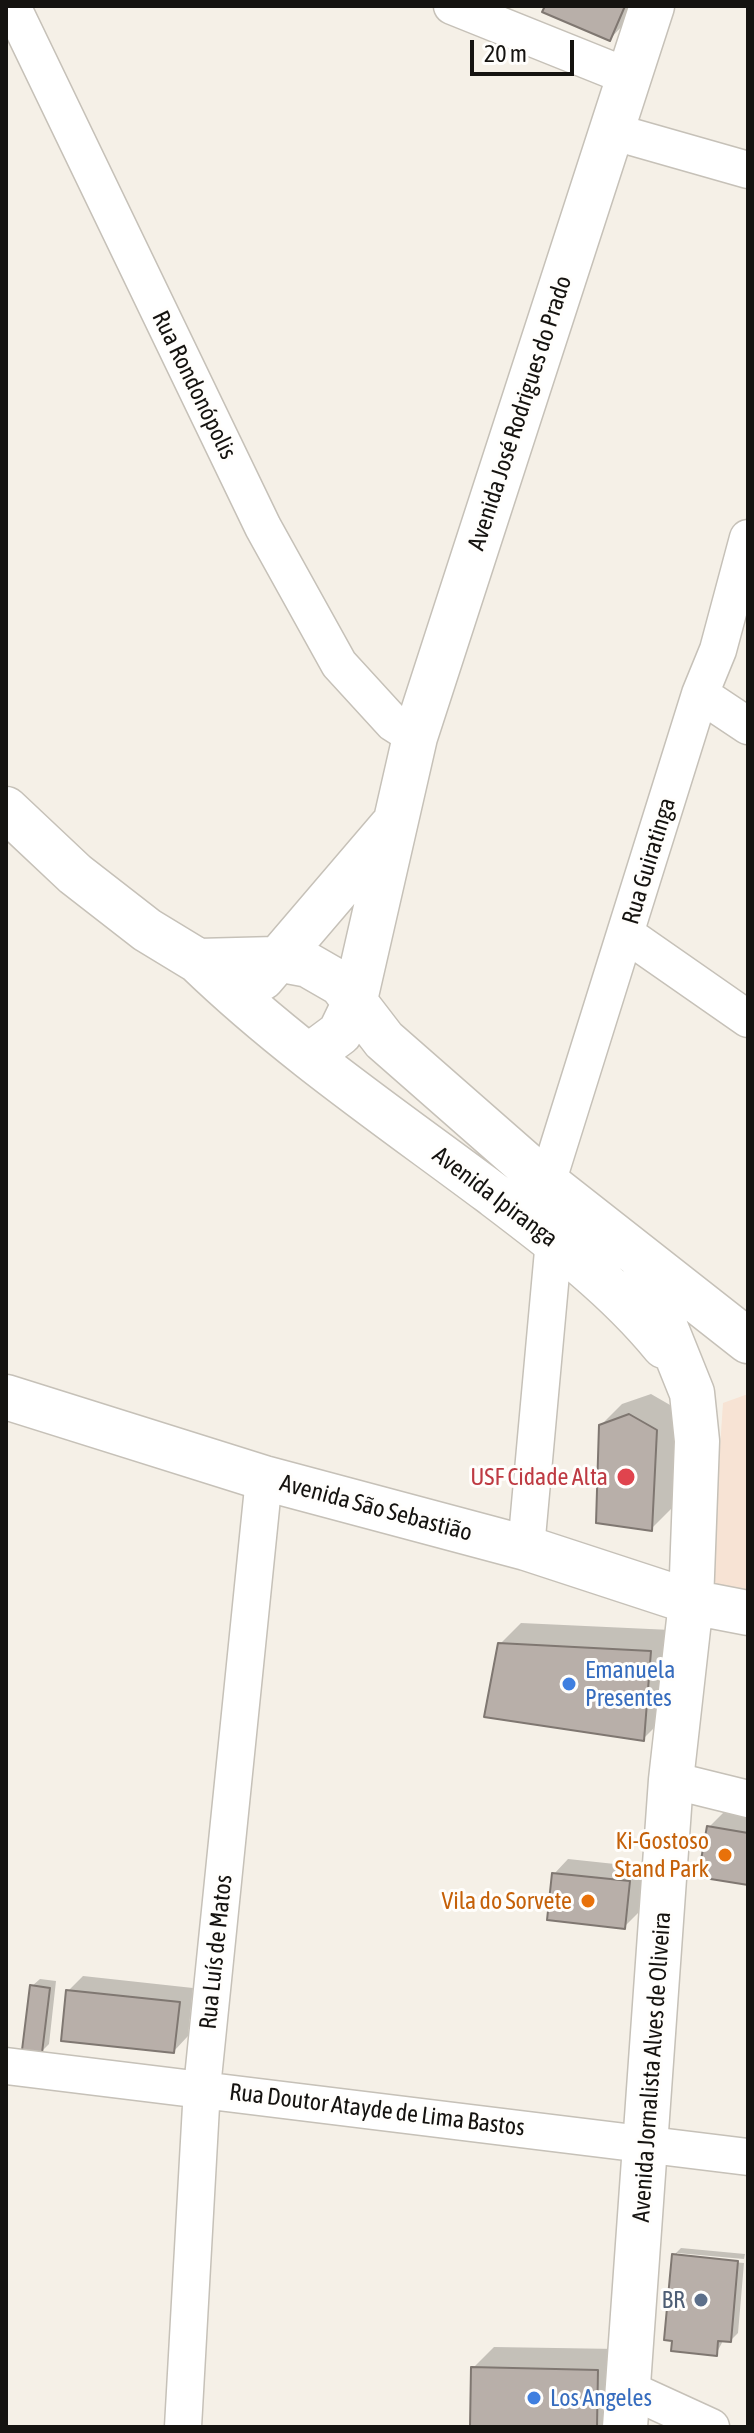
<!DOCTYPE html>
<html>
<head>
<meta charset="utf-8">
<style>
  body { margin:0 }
  #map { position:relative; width:754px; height:2433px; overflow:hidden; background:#f5f0e7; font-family:"Asap Condensed",sans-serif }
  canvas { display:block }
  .frame { position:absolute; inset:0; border:8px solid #151310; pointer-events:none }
  .scale { position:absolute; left:470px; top:40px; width:104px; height:36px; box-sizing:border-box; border:4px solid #151310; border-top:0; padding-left:10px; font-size:24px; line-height:28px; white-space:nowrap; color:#151310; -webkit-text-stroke:6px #fffefc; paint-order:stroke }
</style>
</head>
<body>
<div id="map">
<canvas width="754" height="2433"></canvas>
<div class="frame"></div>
<div class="scale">20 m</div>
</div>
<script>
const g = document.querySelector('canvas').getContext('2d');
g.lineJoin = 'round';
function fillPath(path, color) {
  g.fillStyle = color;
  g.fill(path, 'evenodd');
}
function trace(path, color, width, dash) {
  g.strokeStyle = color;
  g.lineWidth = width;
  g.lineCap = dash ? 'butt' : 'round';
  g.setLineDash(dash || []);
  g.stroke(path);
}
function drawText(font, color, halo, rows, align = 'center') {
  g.font = font + ' "Asap Condensed",sans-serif';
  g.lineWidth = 6;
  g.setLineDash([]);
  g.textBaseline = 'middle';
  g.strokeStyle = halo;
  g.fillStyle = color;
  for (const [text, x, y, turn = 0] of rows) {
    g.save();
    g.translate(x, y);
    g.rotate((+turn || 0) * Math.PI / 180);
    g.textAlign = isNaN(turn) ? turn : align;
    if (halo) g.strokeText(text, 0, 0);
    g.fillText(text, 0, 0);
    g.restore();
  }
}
const education = new Path2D(`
  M 748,1394 L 748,1603 L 710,1597 L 723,1403 Z`);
const shadow = new Path2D(`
  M 547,6 L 632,6 L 624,24 L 610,39 Z
  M 651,1394 L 677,1409 L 672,1508 L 652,1528 L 601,1425 L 622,1404 Z
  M 521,1623 L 671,1630 L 664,1718 L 643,1739 L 500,1644 Z
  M 724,1812 L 748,1816 L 748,1883 L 709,1827 Z
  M 568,1859 L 643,1867 L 639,1912 L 624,1927 L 554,1874 Z
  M 83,1976 L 193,1988 L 188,2036 L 174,2051 L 68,1991 Z
  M 40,1979 L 56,1981 L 49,2044 L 42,2051 L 32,1986 Z
  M 681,2248 L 745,2254 L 744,2259 L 677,2253 L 677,2257 L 744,2263 L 738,2333 L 731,2340 L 724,2339 L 716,2354 L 674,2255 Z
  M 494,2347 L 618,2349 L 617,2427 L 472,2427 L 473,2368 Z`);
const building = new Path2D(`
  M 545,6 L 625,6 L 610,41 L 542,12 Z
  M 629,1414 L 657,1430 L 652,1531 L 596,1523 L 599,1425 Z
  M 498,1643 L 651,1651 L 644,1741 L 484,1717 Z
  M 707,1826 L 748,1833 L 748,1885 L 698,1877 Z
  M 552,1873 L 630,1881 L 625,1929 L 547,1920 Z
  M 30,1985 L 50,1988 L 42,2053 L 22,2050 Z
  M 66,1990 L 180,2002 L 174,2053 L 61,2041 Z
  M 672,2254 L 738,2261 L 731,2342 L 718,2341 L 717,2356 L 671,2351 L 672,2341 L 664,2340 Z
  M 471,2367 L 598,2370 L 597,2427 L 470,2427 Z`);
const minor = new Path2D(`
  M 12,6 L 263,527 L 339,664 L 393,723 L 415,737
  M 452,6 L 629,77
  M 611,131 L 748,170
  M 700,694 L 748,726
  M 626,934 L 748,1019
  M 547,1183 L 700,694 L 718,650 L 748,538
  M 526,1548 L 554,1240
  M 671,1780 L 748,1799
  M 6,2066 L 748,2157
  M 628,2389 L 711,2427
  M 183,2427 L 202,2088 L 264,1478`);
const tertiary = new Path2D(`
  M 6,809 L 75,874 L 147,930 L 198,961 L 276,959 L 308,965 L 341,984 L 384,1040 L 547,1183 L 748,1341
  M 198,961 C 287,1047 391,1118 490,1192 C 552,1239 615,1286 664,1346
  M 262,978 L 391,827
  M 309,1056 L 340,1033 L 354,1004 L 415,737 L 652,6
  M 6,1397 L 264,1478 L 526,1548 L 691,1602 L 748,1613
  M 625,2427 L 671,1780 L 691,1602 L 697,1441 L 692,1393 L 653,1296 L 644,1263`);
const markers = [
  [626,1477,10,"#e0444e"],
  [569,1684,8,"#3f7fe0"],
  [725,1855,8,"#e8710a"],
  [588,1901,8,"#e8710a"],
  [701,2300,8,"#5c6f8a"],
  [534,2398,8,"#3f7fe0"]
];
const streetNames = [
  ["Rua Rondonópolis",194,385,64],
  ["Avenida José Rodrigues do Prado",520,413,-72],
  ["Rua Guiratinga",649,861,-73],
  ["Avenida Ipiranga",495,1197,37],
  ["Avenida São Sebastião",376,1508,15],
  ["Rua Luís de Matos",216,1952,-84],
  ["Avenida Jornalista Alves de Oliveira",652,2067,-86],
  ["Rua Doutor Atayde de Lima Bastos",377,2110,7]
];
const healthNames = [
  ["USF Cidade Alta",608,1477]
];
const shopNames = [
  ["Emanuela",585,1670],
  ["Presentes",585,1698],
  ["Los Angeles",550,2398]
];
const foodNames = [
  ["Ki-Gostoso",709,1841],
  ["Stand Park",709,1869],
  ["Vila do Sorvete",572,1901]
];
const serviceNames = [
  ["BR",685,2300]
];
fillPath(education, '#f7e3d4');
fillPath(shadow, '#0003');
fillPath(building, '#b8afa9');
trace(building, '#7f7771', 2);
trace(minor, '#c6c1b8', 39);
trace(tertiary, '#c6c1b8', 47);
trace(minor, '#fff', 36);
trace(tertiary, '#fff', 44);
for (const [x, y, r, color] of markers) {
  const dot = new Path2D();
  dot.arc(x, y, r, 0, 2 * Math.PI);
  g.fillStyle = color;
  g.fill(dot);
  trace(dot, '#fffefc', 3);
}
drawText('24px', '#151310', '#fffefc', streetNames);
drawText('24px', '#be3a42', '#fffefc', healthNames, 'right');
drawText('24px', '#366cbe', '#fffefc', shopNames, 'left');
drawText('24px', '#c56008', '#fffefc', foodNames, 'right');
drawText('24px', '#4e5e75', '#fffefc', serviceNames, 'right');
</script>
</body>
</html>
